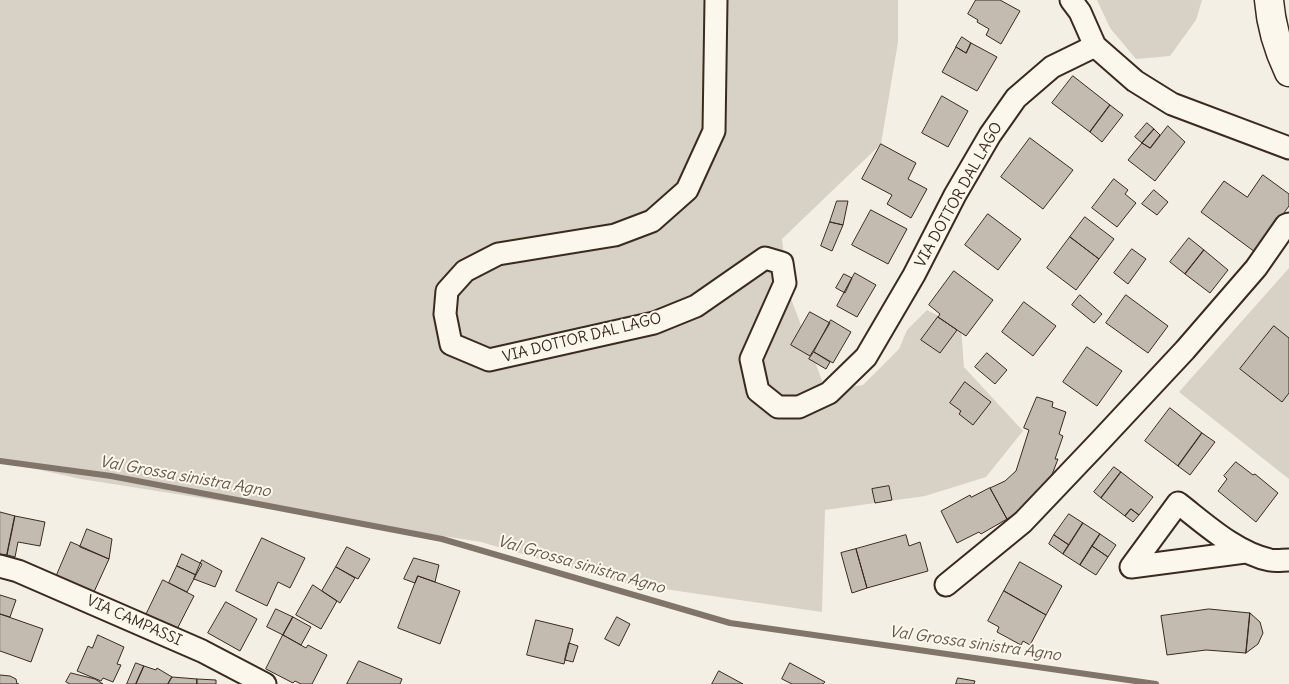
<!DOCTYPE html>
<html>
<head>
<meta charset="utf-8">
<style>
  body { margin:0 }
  canvas { display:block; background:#f3efe4 }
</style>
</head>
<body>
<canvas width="1289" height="684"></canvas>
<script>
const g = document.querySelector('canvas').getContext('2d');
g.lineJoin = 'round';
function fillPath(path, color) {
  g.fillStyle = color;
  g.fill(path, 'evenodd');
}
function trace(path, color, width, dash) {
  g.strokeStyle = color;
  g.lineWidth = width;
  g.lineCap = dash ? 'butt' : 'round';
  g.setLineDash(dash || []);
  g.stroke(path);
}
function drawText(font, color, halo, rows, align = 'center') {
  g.font = font + ' Delius,sans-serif';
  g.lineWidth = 4;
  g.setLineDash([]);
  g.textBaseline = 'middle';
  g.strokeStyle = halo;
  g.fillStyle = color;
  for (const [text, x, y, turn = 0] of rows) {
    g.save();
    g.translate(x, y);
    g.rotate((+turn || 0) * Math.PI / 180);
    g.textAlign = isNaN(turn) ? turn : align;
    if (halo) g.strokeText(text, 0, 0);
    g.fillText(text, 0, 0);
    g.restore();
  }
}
const green = new Path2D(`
  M 0,0 L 898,0 L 898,42 L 881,144 L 782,239 L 788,291 L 826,391 L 863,385 L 899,349 L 907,330 L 927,310 L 961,327 L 964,367 L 1023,431 L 986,477 L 925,496 L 825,510 L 822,612 L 623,583 L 481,542 L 81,479 L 0,461 Z
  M 1097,0 L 1202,0 L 1196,20 L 1170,56 L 1136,59 L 1110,28 Z
  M 1289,268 L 1289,479 L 1179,392 Z`);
const stream = new Path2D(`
  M 0,461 L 111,476 L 442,539 L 730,623 L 1156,684`);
const building = new Path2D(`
  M 976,0 L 1000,0 L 1020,11 L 1001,44 L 986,35 L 989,29 L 977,22 L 978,20 L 968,14 Z
  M 962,37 L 971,43 L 966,53 L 956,47 Z
  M 971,43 L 997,57 L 977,91 L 942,72 L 956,47 L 966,53 Z
  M 1073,76 L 1110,105 L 1090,132 L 1052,103 Z
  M 942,96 L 968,111 L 948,147 L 922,133 Z
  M 1110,105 L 1123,115 L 1102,142 L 1090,132 Z
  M 1147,123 L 1154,129 L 1142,143 L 1135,137 Z
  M 1168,126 L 1185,142 L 1155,181 L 1128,160 L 1142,143 L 1150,148 Z
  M 1154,129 L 1160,135 L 1150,148 L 1142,143 Z
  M 1030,138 L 1073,170 L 1043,209 L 1001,177 Z
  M 881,144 L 916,163 L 908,179 L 927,189 L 911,218 L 887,204 L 892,195 L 862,179 Z
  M 1263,175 L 1289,194 L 1289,206 L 1255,252 L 1201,212 L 1224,181 L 1247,197 Z
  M 1114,179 L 1128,190 L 1125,194 L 1136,203 L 1117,227 L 1092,208 Z
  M 1154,190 L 1168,202 L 1157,215 L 1142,204 Z
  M 837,201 L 848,201 L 843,225 L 830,222 Z
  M 871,210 L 907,229 L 888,264 L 852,245 Z
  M 988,214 L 1021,239 L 998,270 L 965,245 Z
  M 1085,217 L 1114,239 L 1099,259 L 1070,237 Z
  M 830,222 L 843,225 L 832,251 L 821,246 Z
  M 1070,237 L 1099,259 L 1076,290 L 1047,268 Z
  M 1189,238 L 1204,250 L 1185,274 L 1170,262 Z
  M 1132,249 L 1146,259 L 1128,284 L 1114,273 Z
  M 1204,250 L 1228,270 L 1210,293 L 1185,274 Z
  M 954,271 L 993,300 L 966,336 L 938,317 L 940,314 L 929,305 Z
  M 855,273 L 876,285 L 857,317 L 837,306 Z
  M 844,274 L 852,278 L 845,293 L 836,288 Z
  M 1080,295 L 1102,314 L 1094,323 L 1072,305 Z
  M 1126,295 L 1168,326 L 1148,353 L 1106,323 Z
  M 1024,302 L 1056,326 L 1033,356 L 1002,332 Z
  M 810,312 L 830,323 L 810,356 L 791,345 Z
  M 938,317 L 957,330 L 940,353 L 921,340 Z
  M 831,320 L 851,332 L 833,363 L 814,352 Z
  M 1274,326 L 1289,338 L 1289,393 L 1282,402 L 1240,369 Z
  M 1087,347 L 1122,371 L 1097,406 L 1063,382 Z
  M 814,352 L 830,362 L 826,369 L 809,359 Z
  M 987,353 L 1007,370 L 995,384 L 975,367 Z
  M 965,382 L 991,402 L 973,425 L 959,414 L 961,411 L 950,403 Z
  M 1037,397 L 1053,402 L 1052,407 L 1066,412 L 1059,434 L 1063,436 L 1055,459 L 1058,459 L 1048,485 L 1025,508 L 1007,519 L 990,488 L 1005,481 L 1016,471 L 1029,430 L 1024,428 Z
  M 1170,408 L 1202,433 L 1178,466 L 1145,441 Z
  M 1202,433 L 1215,442 L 1190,475 L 1178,466 Z
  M 1236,462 L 1253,475 L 1255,474 L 1278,493 L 1256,522 L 1218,491 L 1227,479 L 1224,476 Z
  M 1114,467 L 1121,472 L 1101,498 L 1094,492 Z
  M 1121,472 L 1153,497 L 1139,515 L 1131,509 L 1125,516 L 1101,498 Z
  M 889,486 L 892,500 L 875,503 L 872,489 Z
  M 990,488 L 1007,519 L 981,534 L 979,532 L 957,543 L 941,511 L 970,495 L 971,497 Z
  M 1131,509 L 1139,515 L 1133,522 L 1125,516 Z
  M 0,512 L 15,516 L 7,555 L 0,554 Z
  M 1069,514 L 1083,523 L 1069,545 L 1054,535 Z
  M 15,516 L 45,522 L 40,546 L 18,542 L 15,557 L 7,555 Z
  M 1083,523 L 1100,534 L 1080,565 L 1063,554 Z
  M 87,529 L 112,539 L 109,559 L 80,547 Z
  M 1100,534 L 1116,545 L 1108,557 L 1092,546 Z
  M 906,535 L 909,546 L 920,542 L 928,571 L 867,588 L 856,549 Z
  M 1054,535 L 1069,545 L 1063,554 L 1049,544 Z
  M 262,538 L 305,558 L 290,588 L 278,582 L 267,606 L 236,591 Z
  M 71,542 L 109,559 L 93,594 L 56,577 Z
  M 1092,546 L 1108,557 L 1096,575 L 1080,565 Z
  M 347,547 L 370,559 L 358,579 L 336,567 Z
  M 856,549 L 867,588 L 852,593 L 841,553 Z
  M 182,554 L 202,564 L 196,575 L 177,566 Z
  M 414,558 L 439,565 L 435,582 L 418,576 L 415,583 L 404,579 Z
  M 202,560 L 222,571 L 215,587 L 194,579 Z
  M 1020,562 L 1062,586 L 1046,615 L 1004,591 Z
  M 177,566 L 196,575 L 187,592 L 169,583 Z
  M 336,567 L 355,578 L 340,603 L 322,591 Z
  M 418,576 L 460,591 L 440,644 L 398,628 Z
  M 163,580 L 194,596 L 175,633 L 145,617 Z
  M 313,585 L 337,601 L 321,629 L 296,615 Z
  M 1004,591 L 1046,615 L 1030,645 L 1023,641 L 1021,645 L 997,632 L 999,627 L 988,621 Z
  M 0,595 L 16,600 L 10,617 L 0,614 Z
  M 226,602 L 257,619 L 240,651 L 208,633 Z
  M 276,609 L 293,617 L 283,635 L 267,627 Z
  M 1209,609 L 1250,613 L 1246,653 L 1206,650 L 1167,655 L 1161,616 Z
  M 1250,613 L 1260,622 L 1263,633 L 1258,644 L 1246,653 Z
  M 0,614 L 43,629 L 31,662 L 0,651 Z
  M 293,617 L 311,627 L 301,645 L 283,635 Z
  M 617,617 L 630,624 L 619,646 L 605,639 Z
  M 536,620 L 573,629 L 564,664 L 527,655 Z
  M 98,635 L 124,647 L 117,664 L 121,665 L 113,682 L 103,678 L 101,681 L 77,671 L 88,646 L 92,648 Z
  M 283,635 L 306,648 L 308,645 L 327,655 L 312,684 L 301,684 L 295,681 L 293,683 L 266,669 Z
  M 569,643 L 578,646 L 573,662 L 565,660 Z
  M 359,661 L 402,679 L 400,684 L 347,684 Z
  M 136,663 L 144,666 L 136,684 L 127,684 Z
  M 790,663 L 825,682 L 823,684 L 792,684 L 782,679 Z
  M 144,666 L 156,670 L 157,668 L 172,677 L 168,684 L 136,684 Z
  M 719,671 L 743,684 L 712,684 Z
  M 71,673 L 95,679 L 103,684 L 70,684 L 66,682 Z
  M 0,675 L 10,676 L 16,679 L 17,684 L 19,684 L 0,684 Z
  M 172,677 L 197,679 L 197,684 L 168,684 Z
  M 958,678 L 975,681 L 974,684 L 956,684 Z
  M 197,679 L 216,680 L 216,684 L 197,684 Z`);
const street = new Path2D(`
  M 716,0 L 714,131 L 687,190 L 652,221 L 615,235 L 498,254 L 465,271 L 447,291 L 445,314 L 451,344 L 489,360 L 654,323 L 696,306 L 765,258 L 782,263 L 785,283 L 751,359 L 758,391 L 778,407 L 799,407 L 829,393 L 866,357 L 914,275 L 955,195 L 990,135 L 1016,98 L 1052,67 L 1095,46 L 1135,81 L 1172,104 L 1289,148
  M 1071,0 L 1080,12 L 1095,46
  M 1245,552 L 1131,567 L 1178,503 C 1204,523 1236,553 1270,560 C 1276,561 1283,560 1289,560
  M 0,566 L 18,571 L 202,651 L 265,684
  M 946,585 L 1023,522 L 1100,441 L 1185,350 L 1256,268 L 1286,225 L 1289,224`);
const primary = new Path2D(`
  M 1269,0 C 1271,26 1278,49 1289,72`);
const streetNames = [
  ["VIA DOTTOR DAL LAGO",959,195,-61],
  ["VIA DOTTOR DAL LAGO",582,338,-14],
  ["VIA CAMPASSI",134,621,24]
];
const waterNames = [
  ["Val Grossa sinistra Agno",185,477,10],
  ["Val Grossa sinistra Agno",581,565,16],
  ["Val Grossa sinistra Agno",975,644,8]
];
fillPath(green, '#d8d1c6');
trace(stream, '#817468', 6);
fillPath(building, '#c3bbb0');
trace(building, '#3b2a1e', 1);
trace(street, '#3b2a1e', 25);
trace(primary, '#3b2a1e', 31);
trace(street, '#fbf7ec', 21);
trace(primary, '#fbf7ec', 28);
drawText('15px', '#3b2a1e', '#fbf7ec', streetNames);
drawText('italic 16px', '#645549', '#fbf7ec', waterNames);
</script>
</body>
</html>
